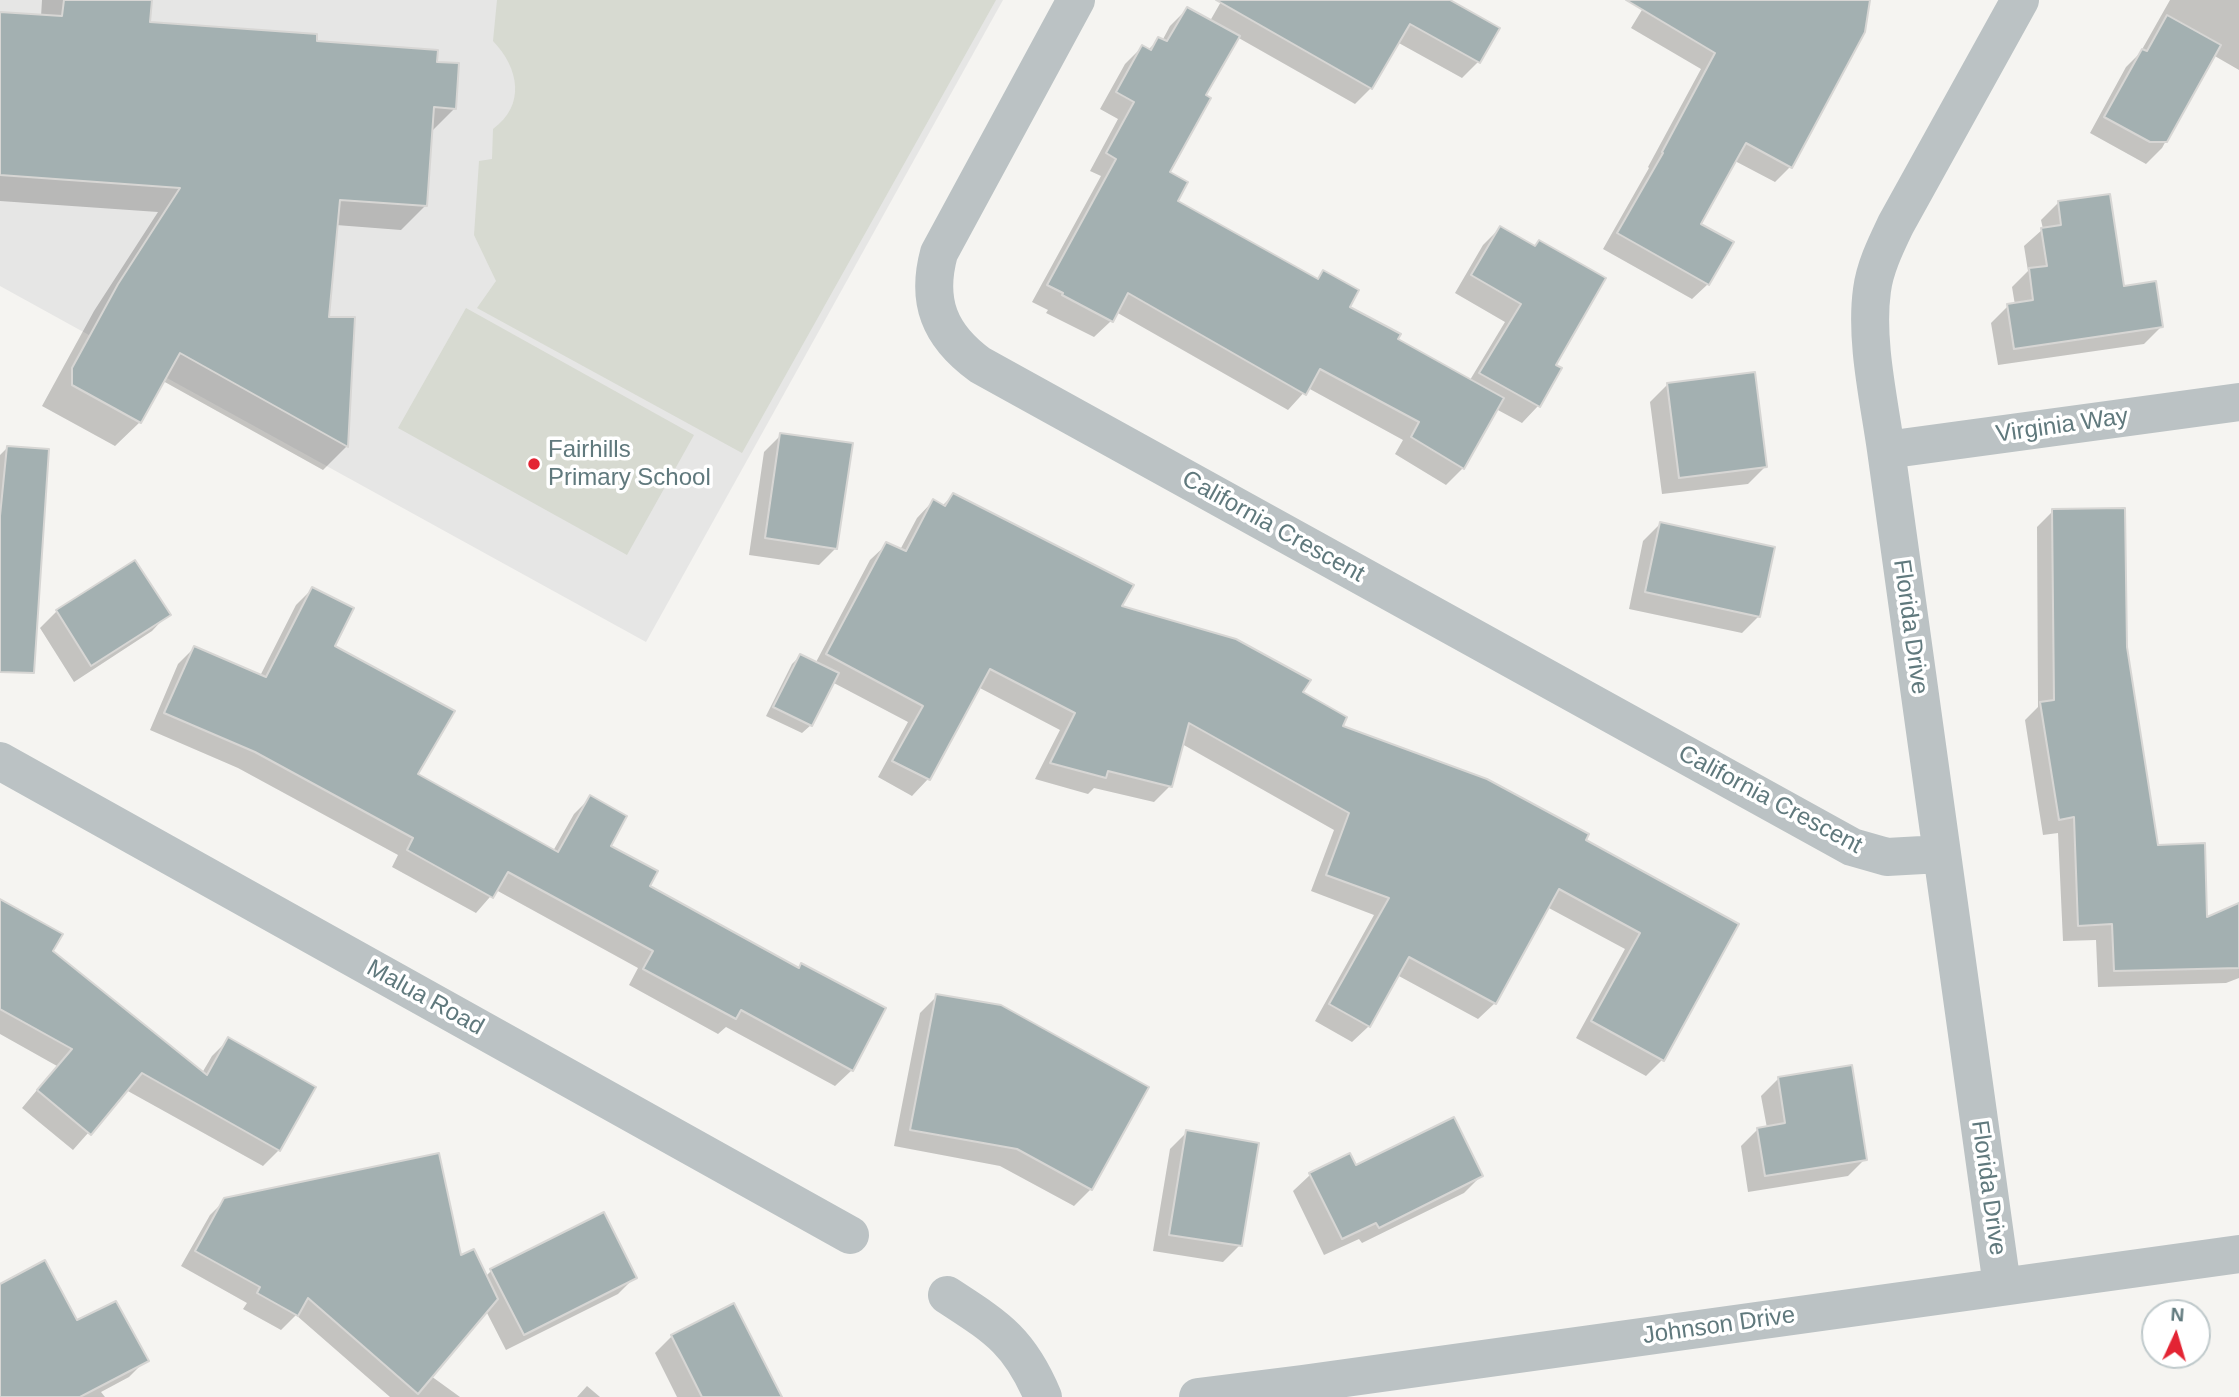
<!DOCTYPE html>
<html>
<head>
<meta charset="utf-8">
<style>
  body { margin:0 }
  #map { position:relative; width:2239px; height:1397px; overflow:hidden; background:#f5f4f1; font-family:Helvetica,sans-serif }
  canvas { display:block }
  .north { position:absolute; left:2141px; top:1299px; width:70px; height:70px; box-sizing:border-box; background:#fff; border:2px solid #bfc9cb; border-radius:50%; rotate:4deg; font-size:19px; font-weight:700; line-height:28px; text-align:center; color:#60797d }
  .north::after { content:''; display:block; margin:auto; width:24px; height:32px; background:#e32433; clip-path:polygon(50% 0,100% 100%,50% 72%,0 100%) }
</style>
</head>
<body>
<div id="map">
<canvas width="2239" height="1397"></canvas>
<div class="north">N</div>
</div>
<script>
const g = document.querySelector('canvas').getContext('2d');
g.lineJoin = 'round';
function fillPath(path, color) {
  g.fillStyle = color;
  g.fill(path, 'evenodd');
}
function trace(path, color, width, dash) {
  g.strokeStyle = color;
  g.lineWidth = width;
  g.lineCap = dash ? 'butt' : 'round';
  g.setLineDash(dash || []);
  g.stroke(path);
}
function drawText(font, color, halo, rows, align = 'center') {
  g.font = font + ' Helvetica,sans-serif';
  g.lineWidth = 7;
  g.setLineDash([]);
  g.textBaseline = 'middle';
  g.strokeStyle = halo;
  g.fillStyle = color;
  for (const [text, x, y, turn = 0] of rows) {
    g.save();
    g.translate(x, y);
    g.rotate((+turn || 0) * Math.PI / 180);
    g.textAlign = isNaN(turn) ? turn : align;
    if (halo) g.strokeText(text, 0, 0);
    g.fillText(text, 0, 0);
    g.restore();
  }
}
const built = new Path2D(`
  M 0,0 L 1003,0 L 646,642 L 0,286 Z`);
const green = new Path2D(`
  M 497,0 L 996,0 L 742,453 L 477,308 L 496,281 L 474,235 L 479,161 L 492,159 L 493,129 C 526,105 519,68 493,41 Z
  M 466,308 L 694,435 L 627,555 L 398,428 Z`);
const shadow = new Path2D(`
  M 42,0 L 150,0 L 148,23 L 315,43 L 436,63 L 455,108 L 431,132 L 426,205 L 401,230 L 336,225 L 327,319 L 347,446 L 323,470 L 163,381 L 140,422 L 115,446 L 42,406 L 94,311 L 158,212 L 0,201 L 0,14 L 41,17 Z
  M 1222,0 L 1446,0 L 1498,28 L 1478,62 L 1462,78 L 1397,42 L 1371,88 L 1355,104 L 1237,37 L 1204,96 L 1167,172 L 1175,202 L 1316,280 L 1323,273 L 1347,308 L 1396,339 L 1470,380 L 1505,322 L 1455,293 L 1483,245 L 1500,228 L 1533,248 L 1539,242 L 1554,366 L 1559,369 L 1538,406 L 1522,423 L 1496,409 L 1463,468 L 1446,485 L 1395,454 L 1403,440 L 1308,388 L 1288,410 L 1116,312 L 1111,321 L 1094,337 L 1046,313 L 1048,310 L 1032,302 L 1101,176 L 1090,171 L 1118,119 L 1100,109 L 1125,64 L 1142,47 L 1148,50 L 1159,39 L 1162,41 L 1170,26 L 1187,9 L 1210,21 Z
  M 1648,0 L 1868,0 L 1790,167 L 1775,182 L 1735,161 L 1698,224 L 1708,284 L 1692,299 L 1603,249 L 1649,168 L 1648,167 L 1701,69 L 1631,28 Z
  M 2170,0 L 2239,0 L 2239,70 L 2213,55 L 2162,148 L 2146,164 L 2090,133 L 2126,67 L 2140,53 Z
  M 2058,203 L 2122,288 L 2161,327 L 2144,344 L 1998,365 L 1991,323 L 2008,306 L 2015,305 L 2012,287 L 2028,271 L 2024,246 L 2043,229 L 2041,220 Z
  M 1667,385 L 1765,467 L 1748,484 L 1662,494 L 1650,402 Z
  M 781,435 L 836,548 L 819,565 L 749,555 L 764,452 Z
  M 7,448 L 0,624 L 0,455 Z
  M 953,495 L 1120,607 L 1301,693 L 1340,727 L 1584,841 L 1737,925 L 1662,1060 L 1646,1076 L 1576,1038 L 1625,949 L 1547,907 L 1495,1003 L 1478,1019 L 1397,975 L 1369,1026 L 1352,1042 L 1315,1021 L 1374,915 L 1311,891 L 1334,830 L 1182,744 L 1170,786 L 1154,802 L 1094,788 L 1088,794 L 1035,779 L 1060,730 L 978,687 L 928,779 L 912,796 L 878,777 L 908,722 L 832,682 L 811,725 L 802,733 L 766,716 L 792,664 L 800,656 L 815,664 L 870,560 L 887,544 L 900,550 L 917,518 L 933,501 L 942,506 Z
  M 2053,511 L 2125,647 L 2156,847 L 2206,919 L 2239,904 L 2239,978 L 2226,983 L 2098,987 L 2096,940 L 2063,941 L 2058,833 L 2043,835 L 2025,720 L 2038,707 L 2037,527 Z
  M 1660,524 L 1759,616 L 1742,633 L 1629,609 L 1643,541 Z
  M 134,562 L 168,614 L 152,631 L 74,682 L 40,628 L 57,611 Z
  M 312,589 L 332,646 L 415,774 L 553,851 L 574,814 L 590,798 L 608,846 L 648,886 L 852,1070 L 835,1086 L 726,1027 L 718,1034 L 629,985 L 638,968 L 496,890 L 476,913 L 392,867 L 398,855 L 238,768 L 150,730 L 178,664 L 194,648 L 260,676 L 296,605 Z
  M 0,901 L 51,951 L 202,1073 L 212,1056 L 229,1039 L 279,1150 L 263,1166 L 126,1090 L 73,1150 L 22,1108 L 57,1066 L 0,1034 Z
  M 937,996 L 1147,1088 L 1091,1189 L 1074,1206 L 1000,1166 L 894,1146 L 920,1013 Z
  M 1778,1079 L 1865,1159 L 1848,1176 L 1748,1192 L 1741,1146 L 1758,1129 L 1767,1128 L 1761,1096 Z
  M 1187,1132 L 1240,1245 L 1223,1262 L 1153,1251 L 1170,1149 Z
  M 1355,1167 L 1481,1176 L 1464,1193 L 1362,1243 L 1359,1239 L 1324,1255 L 1293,1191 L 1310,1175 Z
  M 225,1200 L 459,1258 L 485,1277 L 491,1271 L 635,1277 L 618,1294 L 506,1350 L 486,1311 L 431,1376 L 460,1397 L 390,1397 L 296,1315 L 281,1330 L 243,1309 L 247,1303 L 181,1266 L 210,1215 Z
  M 0,1286 L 76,1323 L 146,1360 L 129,1377 L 101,1392 L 105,1397 L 0,1397 Z
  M 672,1336 L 780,1397 L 677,1397 L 655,1353 Z
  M 587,1386 L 600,1397 L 577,1397 Z`);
const building = new Path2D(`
  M 64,0 L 152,0 L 150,22 L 317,34 L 317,41 L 438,50 L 437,62 L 459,63 L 456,109 L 434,107 L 427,206 L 340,200 L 329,317 L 355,317 L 348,447 L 180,353 L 141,423 L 72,385 L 72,368 L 118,284 L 180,188 L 0,175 L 0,12 L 62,16 Z
  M 1216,0 L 1450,0 L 1500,28 L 1480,63 L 1410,24 L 1372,89 Z
  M 1626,0 L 1870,0 L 1865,32 L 1792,168 L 1746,143 L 1701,224 L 1734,242 L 1709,285 L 1617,233 L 1663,153 L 1662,152 L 1715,53 Z
  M 1187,7 L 1240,36 L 1206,95 L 1211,98 L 1170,172 L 1188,182 L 1178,201 L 1318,279 L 1323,270 L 1359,290 L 1350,307 L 1401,334 L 1398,339 L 1504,398 L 1464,469 L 1411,437 L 1419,422 L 1320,369 L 1306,395 L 1128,293 L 1113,322 L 1062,295 L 1063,293 L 1047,285 L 1116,159 L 1106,153 L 1134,102 L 1116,92 L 1142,45 L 1151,50 L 1158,37 L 1167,41 Z
  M 2167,15 L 2221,45 L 2167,142 L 2150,142 L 2104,117 L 2142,49 L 2147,51 Z
  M 2110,194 L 2124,286 L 2156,281 L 2163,327 L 2014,349 L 2007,304 L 2033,300 L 2029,268 L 2047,266 L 2041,228 L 2061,225 L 2058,201 Z
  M 1500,226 L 1535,246 L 1539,240 L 1606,278 L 1556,365 L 1562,368 L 1540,407 L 1479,373 L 1521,304 L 1471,275 Z
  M 1755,372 L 1767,467 L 1679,478 L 1667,383 Z
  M 780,433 L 853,443 L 837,549 L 765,538 Z
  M 7,446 L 49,449 L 34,673 L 0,672 L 0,516 Z
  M 953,493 L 1134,585 L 1122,606 L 1236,639 L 1311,680 L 1303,692 L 1347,717 L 1343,726 L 1487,779 L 1589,834 L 1586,840 L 1739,924 L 1664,1061 L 1591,1021 L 1640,933 L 1559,889 L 1496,1004 L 1409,957 L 1370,1027 L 1329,1004 L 1389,898 L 1326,875 L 1349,813 L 1189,723 L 1172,787 L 1108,771 L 1106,778 L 1050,763 L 1075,713 L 990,669 L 930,780 L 892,761 L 923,706 L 826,654 L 886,542 L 906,551 L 933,499 L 945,506 Z
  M 2125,508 L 2127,647 L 2158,845 L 2205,843 L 2207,917 L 2239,903 L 2239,968 L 2114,971 L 2112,924 L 2078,926 L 2074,817 L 2059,820 L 2040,702 L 2054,700 L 2052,509 Z
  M 1660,522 L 1775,547 L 1760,617 L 1645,592 Z
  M 135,560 L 171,615 L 91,666 L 56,610 Z
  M 312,587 L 354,608 L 335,646 L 455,711 L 418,774 L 558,852 L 590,795 L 627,816 L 611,846 L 658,871 L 650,886 L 799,968 L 801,963 L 886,1008 L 853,1071 L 741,1010 L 736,1019 L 643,969 L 653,951 L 508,872 L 493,898 L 407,850 L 413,838 L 255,752 L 164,713 L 194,646 L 266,677 Z
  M 800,654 L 839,673 L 812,726 L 773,707 Z
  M 0,899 L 63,934 L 53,951 L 207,1075 L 228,1037 L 316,1087 L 280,1151 L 142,1073 L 91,1135 L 37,1090 L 72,1049 L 0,1009 Z
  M 936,994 L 1001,1005 L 1149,1087 L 1092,1190 L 1017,1149 L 910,1130 Z
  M 1852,1065 L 1867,1160 L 1765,1176 L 1757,1128 L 1785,1123 L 1778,1077 Z
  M 1454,1117 L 1483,1176 L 1379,1228 L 1376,1223 L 1342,1239 L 1309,1173 L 1350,1153 L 1356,1165 Z
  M 1186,1130 L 1259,1143 L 1242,1246 L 1169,1235 Z
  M 439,1153 L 461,1255 L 474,1249 L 498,1299 L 418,1394 L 308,1298 L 298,1316 L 257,1293 L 260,1287 L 195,1251 L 224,1198 Z
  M 604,1212 L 637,1278 L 524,1335 L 490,1269 Z
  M 45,1260 L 77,1320 L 116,1301 L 149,1361 L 80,1397 L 0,1397 L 0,1284 Z
  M 734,1303 L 782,1397 L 702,1397 L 671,1335 Z`);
const minor = new Path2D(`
  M 1076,0 L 939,253 C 926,301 939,335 980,365 L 1852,847 L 1887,857 L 1941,854
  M 1886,450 L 2239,402
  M 0,761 L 850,1235
  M 2002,1286 L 1886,450 C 1879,400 1865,340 1872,290 C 1875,267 1886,245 1896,224 L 2020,0
  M 947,1295 C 996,1327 1019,1340 1043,1397
  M 1198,1397 L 1302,1384 L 2239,1254`);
const markers = [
  [534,464,7,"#e32433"]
];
const streetNames = [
  ["Virginia Way",2062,426,-8],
  ["California Crescent",1273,527,29],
  ["Florida Drive",1910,627,82],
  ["California Crescent",1770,800,28],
  ["Malua Road",425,998,29],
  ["Florida Drive",1988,1188,82],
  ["Johnson Drive",1719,1326,-8]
];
const poiNames = [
  ["Fairhills",548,450],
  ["Primary School",548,478]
];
fillPath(built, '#e6e6e5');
fillPath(green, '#d7dad1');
fillPath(shadow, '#0003');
fillPath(building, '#a3b0b1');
trace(building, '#d7d6d4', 2);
trace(minor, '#bbc2c4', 38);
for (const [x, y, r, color] of markers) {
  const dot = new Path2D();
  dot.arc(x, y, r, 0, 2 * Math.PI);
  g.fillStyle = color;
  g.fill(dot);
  trace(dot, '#fff', 2.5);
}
drawText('24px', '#60797d', '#fff', streetNames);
drawText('24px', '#60797d', '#fff', poiNames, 'left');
</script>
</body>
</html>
